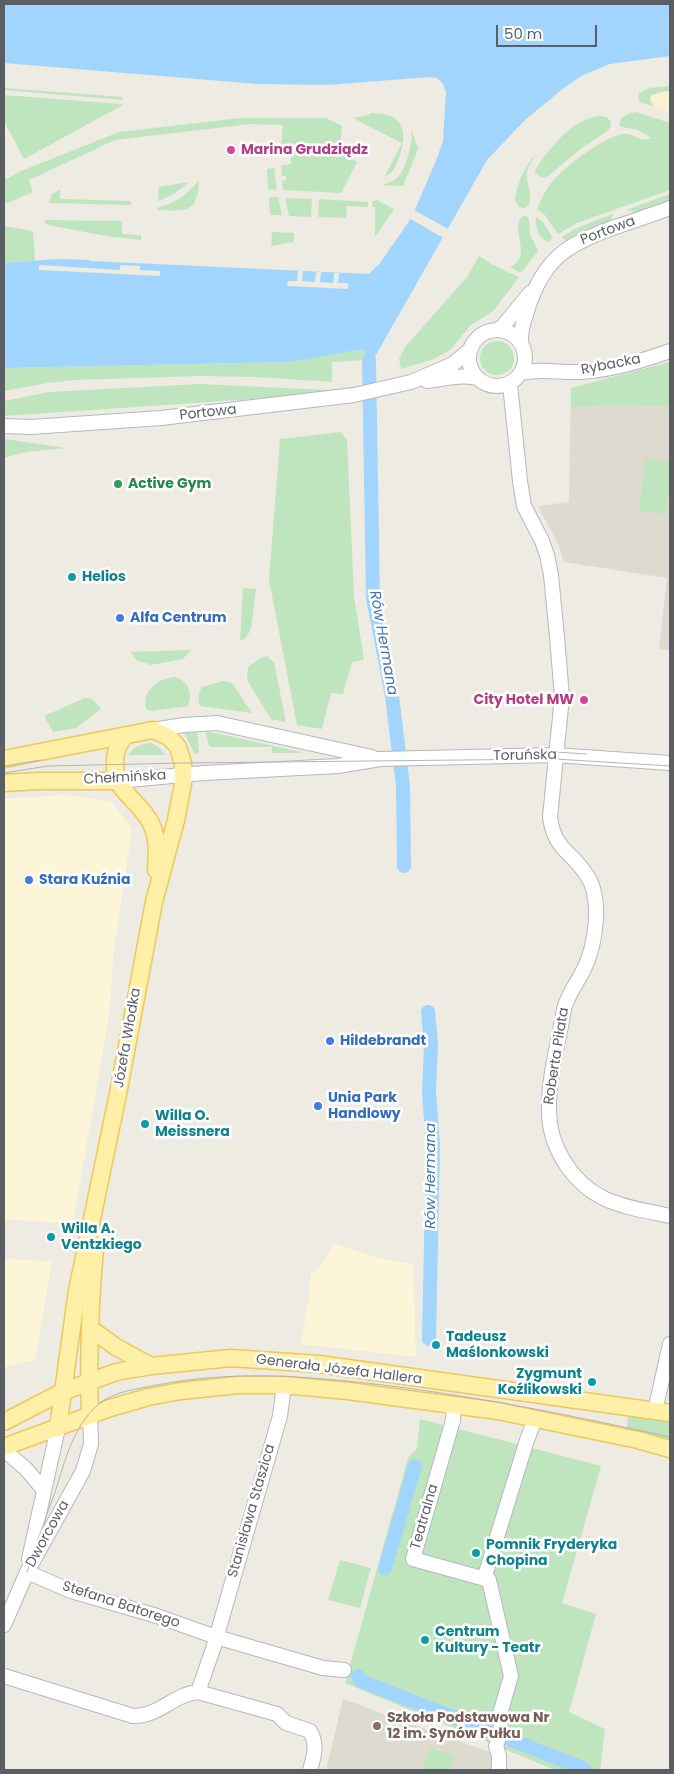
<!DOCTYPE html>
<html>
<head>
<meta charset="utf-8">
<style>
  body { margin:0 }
  #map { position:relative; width:674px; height:1774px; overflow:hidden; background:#edebe2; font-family:Poppins,sans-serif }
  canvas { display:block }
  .frame { position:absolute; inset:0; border:5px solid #5b5e63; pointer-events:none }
  .scale { position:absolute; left:496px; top:25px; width:101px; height:22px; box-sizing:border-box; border:2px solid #5b5e63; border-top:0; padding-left:6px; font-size:15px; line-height:18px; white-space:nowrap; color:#5b5e63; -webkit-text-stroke:4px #fff; paint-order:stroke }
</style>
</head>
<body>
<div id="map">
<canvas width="674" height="1774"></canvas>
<div class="frame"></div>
<div class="scale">50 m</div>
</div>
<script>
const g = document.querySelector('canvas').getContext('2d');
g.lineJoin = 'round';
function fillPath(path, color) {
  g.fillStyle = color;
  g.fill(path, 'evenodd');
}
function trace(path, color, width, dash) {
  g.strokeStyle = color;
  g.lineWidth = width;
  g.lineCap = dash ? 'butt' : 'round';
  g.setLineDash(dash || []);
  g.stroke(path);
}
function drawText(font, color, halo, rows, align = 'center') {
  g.font = font + ' Poppins,sans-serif';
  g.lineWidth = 5;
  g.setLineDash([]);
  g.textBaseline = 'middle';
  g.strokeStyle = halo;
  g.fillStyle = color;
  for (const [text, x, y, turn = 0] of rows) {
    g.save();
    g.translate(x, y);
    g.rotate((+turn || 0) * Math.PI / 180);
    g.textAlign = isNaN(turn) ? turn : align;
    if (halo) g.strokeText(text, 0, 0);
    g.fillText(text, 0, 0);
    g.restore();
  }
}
const commercial = new Path2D(`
  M 65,795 L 111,801 L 132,829 L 113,957 L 110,1009 L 73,1224 L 4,1219 L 4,799 Z
  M 333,1243 L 374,1257 L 413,1264 L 416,1357 L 301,1344 L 309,1298 L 311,1273 L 318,1269 L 329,1253 Z
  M 4,1259 L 52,1261 L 35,1360 L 4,1367 Z`);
const education = new Path2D(`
  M 670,362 L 670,650 L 659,649 L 667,578 L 564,562 L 557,542 L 538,506 L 569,502 L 571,388 Z
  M 343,1699 L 492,1753 L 492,1770 L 326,1770 Z`);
const green = new Path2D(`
  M 670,86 L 670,91 L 657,93 L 651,103 L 654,106 L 641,103 L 638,99 L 639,93 L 649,88 Z
  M 4,88 L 123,97 L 123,100 L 4,90 Z
  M 4,95 L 122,104 L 123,105 L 24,159 L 4,121 Z
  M 636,112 L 670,123 L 670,190 L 577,223 L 558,234 L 545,215 L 537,209 C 541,200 545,190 552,182 C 566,166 601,138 623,134 C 635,132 637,143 652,138 L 637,130 L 619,126 L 621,118 L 630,113 Z
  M 370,113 C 400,112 410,128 399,157 C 396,167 393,174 383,177 L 385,176 L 402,143 L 353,118 L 369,115 Z
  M 598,116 L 606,117 L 611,121 L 610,128 L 607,131 L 578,151 L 547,177 C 541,178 535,176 535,170 C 551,147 568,122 598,116 Z
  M 241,118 L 326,118 L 342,126 L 340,153 L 357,162 L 341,193 L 283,190 L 282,181 L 286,180 L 286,176 L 282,176 L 281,166 L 291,164 L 291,153 L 280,154 L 283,125 L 250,124 L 115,140 L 29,180 L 33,192 L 8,203 L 4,203 L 4,180 L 21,171 L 119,132 Z
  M 411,128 L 418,149 L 403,186 L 382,185 C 386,183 392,182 397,178 C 406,170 414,140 411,128 Z
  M 536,154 C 534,159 528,166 527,173 C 525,184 537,200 525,208 L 519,207 L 515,201 C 517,183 524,168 536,154 Z
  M 274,168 L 277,190 L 268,189 L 267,169 Z
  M 199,180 C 198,214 185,211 157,210 L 157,208 C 174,203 188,195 199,180 Z
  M 189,182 L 174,194 L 158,201 L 159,187 Z
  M 60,190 L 60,199 L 131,201 L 131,205 L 49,203 L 52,194 Z
  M 670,194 L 670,200 L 636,212 L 626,210 Z
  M 269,197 L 278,197 L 282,215 L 270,215 Z
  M 285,198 L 312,199 L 311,217 L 289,216 Z
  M 319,199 L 368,202 L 368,207 L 347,206 L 346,218 L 318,217 Z
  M 377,200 L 394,209 L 375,237 L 375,207 L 372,207 L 372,202 Z
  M 613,214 L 611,220 L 607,222 L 587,229 L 566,241 L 561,237 L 579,227 Z
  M 526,215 L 529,219 L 530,234 L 538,251 L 521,273 L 510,267 C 533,257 511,233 521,217 Z
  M 536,217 L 542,221 L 553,238 L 548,242 C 538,238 535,227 536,217 Z
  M 46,220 L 122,221 L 122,234 L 141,235 L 141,240 L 106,236 L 48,225 L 44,223 Z
  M 4,226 L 33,231 L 35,261 L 4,263 Z
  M 272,232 L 294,233 L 294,242 L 271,246 Z
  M 479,256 L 491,264 L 519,277 L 494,310 L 470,326 L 450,350 L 434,359 L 401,369 L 399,359 L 405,347 L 467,277 Z
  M480 358a17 17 0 1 1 34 0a17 17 0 1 1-34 0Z
  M 364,349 L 366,360 L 332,362 L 332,382 L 256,377 L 199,376 L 76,380 L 48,383 L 4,391 L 4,368 L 289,362 Z
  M 670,362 L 670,406 L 611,405 L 571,407 L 571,388 Z
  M 200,384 L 329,390 L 332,392 L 296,396 L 4,416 L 4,401 L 49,392 Z
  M 341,432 L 347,440 L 354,596 L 364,660 L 352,662 L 343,694 L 331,693 L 322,729 L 297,725 L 269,580 L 280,439 Z
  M 4,439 L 66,448 L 26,452 L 4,458 Z
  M 645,459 L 670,462 L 670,484 L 666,514 L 639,511 Z
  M 243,588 L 256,589 L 251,629 L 246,638 L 240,641 Z
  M 191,650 L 183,659 L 151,665 L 136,660 L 131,652 Z
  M 267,656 L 274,662 L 286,722 L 271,719 L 247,680 L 248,667 L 261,658 Z
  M 175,677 C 189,681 193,694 188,706 L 151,711 L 147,710 C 140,692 158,678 175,677 Z
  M 223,681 L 232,683 L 252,713 L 200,706 C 197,700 199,692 202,687 Z
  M 85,698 L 92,699 L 101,709 L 76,728 L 53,732 L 44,716 Z
  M 206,731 L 301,752 L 300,753 L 272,753 L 272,747 L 211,747 L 208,744 Z
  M 197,732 L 199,752 L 197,754 L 195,754 L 184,733 Z
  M 150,743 C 157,745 161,748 165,755 L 128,755 C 134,747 140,744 150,743 Z
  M 628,1415 L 670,1420 L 670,1441 L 627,1431 Z
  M 420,1419 L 601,1466 L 562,1603 L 596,1614 L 569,1712 L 605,1729 L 600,1770 L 555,1770 L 345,1683 L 408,1458 L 417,1448 Z
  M 340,1560 L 371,1568 L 360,1608 L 328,1600 Z
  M 430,1748 L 455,1756 L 451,1770 L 423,1770 Z`);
const sand = new Path2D(`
  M 666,91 L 670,91 L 670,111 L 665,111 L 654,106 L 650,100 L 651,95 Z`);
const water = new Path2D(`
  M 4,4 L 670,4 L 670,56 L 610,64 L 583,75 L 565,87 L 526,119 L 487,160 L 373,360 L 366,360 L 364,349 L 290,362 L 4,368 L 4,263 L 57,259 L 90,260 L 91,261 L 369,274 L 380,263 L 412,217 L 437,158 L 443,141 L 446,92 L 443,84 L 437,78 L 429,77 L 327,85 L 258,84 L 4,63 Z`);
const pier = new Path2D(`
  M 414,210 L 450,230 L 445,239 L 409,218 Z
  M 39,265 L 120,270 L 120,265 L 140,266 L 140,270 L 160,271 L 160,276 L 39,270 Z
  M 298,271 L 303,271 L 302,281 L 315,282 L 316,272 L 321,272 L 320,282 L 333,283 L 334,273 L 339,273 L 338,283 L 348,283 L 348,289 L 287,286 L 288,281 L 297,281 Z`);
const canal = new Path2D(`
  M 369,360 L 373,598 L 392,696 L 403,786 L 404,866
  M 428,1012 L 431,1044 L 429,1093 L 433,1145 L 429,1339
  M 385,1568 L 415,1466
  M 358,1676 L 361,1681 L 580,1767 L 585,1770`);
const minor = new Path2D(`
  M469 358a28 28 0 1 1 56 0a28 28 0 1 1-56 0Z
  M 497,330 L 503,326 L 530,293
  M 521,342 C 520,329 525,318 529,305 C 545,258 567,245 612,228 C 631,222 651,215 670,208
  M 522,373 C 541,368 560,373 580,372 C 610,371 642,361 670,351
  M 427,381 C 444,379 460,374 477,378
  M 510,384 L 520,481 L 524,506 L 542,541 L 547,555 L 551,575 L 557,637 L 562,697 L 550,817 C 554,849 570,850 586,874 C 603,897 596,946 583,971 C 577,983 568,994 564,1009 C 559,1041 548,1078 549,1111 C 549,1147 572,1182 603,1198 C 624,1208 648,1211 670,1216
  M 4,426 L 31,427 L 161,418 L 354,395 L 411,382 L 453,364 L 471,349
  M 153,730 L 184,725 L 217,723 L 372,757
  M 118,781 L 204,773 L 338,766 L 380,759 L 555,755 L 670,763
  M 454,1405 L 453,1420 L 413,1559 L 489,1580 L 511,1676 L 500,1714 L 501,1732 L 496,1746 L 499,1756 L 499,1770
  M 655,1411 L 670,1344
  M 4,1450 L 26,1469 L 43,1489
  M 29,1559 L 58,1428
  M 27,1572 L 71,1591 L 157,1616 L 216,1637 L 323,1668 L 344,1670
  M 484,1579 L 527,1440 L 535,1419
  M 4,1625 L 27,1572 L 83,1471 L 91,1444 L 90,1416
  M 4,1676 L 133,1716 C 158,1717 174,1694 198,1692 L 277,1714 L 286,1723 L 310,1731 C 318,1745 314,1756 310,1770
  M 198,1692 L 213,1649 L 280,1416 L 284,1385`);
const major = new Path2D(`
  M 125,736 C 118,745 115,751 115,763 C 115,769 115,777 118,782 C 128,799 146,809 153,828 C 158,841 157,856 156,870
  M 4,759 L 153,730 L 169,737 L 178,747 L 183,763 L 183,784 L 176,820 L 154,902 L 118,1094 L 77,1291 L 58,1428
  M 4,783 L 38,781 L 118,781
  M 91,1329 L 116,1347 L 151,1366
  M 90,1416 C 88,1360 90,1304 95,1248
  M 4,1422 L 62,1392 L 116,1372 L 151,1366 L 231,1358 L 319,1364 L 670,1413
  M 4,1447 L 110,1408 L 148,1397 L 181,1391 L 238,1385 L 284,1385 L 348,1391 L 498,1411 L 638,1440 L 670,1449`);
const tram = new Path2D(`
  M 521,753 L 555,752 L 586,754
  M 4,766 L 41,760
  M 4,773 L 48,766 L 183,763 L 555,759 L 670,766
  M 27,1572 C 36,1545 45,1519 55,1492 C 65,1462 73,1425 99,1404 C 114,1391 138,1389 157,1385 C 233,1370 306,1376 383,1385 C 480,1397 575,1416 670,1437`);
const markers = [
  [231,150,5,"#d1479c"],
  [118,484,5,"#2e9e5b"],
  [72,577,5,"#0f9aa8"],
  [120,618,5,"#3f7fe0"],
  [584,700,5,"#d1479c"],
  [29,880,5,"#3f7fe0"],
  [330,1041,5,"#3f7fe0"],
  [318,1106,5,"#3f7fe0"],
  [145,1124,5,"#0f9aa8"],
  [51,1237,5,"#0f9aa8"],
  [436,1345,5,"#0f9aa8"],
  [592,1382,5,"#0f9aa8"],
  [476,1553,5,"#0f9aa8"],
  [425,1640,5,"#0f9aa8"],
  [377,1726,5,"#8d6e63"]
];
const hotelNames = [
  ["Marina Grudziądz",241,150],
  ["City Hotel MW",574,700,"right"]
];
const streetNames = [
  ["Portowa",608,231,-21],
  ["Rybacka",611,365,-11],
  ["Portowa",208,413,-6],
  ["Toruńska",525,756,-1],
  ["Chełmińska",125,778,-3],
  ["Józefa Włodka",128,1038,-80],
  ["Roberta Piłata",557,1056,-81],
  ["Generała Józefa Hallera",339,1370,7],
  ["Stanisława Staszica",252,1511,-74],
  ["Teatralna",425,1517,-74],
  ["Dworcowa",48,1534,-61],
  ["Stefana Batorego",121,1605,18]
];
const leisureNames = [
  ["Active Gym",128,484]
];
const cultureNames = [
  ["Helios",82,577],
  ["Willa O.",155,1116],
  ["Meissnera",155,1132],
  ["Willa A.",61,1229],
  ["Ventzkiego",61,1245],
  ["Tadeusz",446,1337],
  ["Maślonkowski",446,1353],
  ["Zygmunt",582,1374,"right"],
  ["Koźlikowski",582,1390,"right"],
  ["Pomnik Fryderyka",486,1545],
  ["Chopina",486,1561],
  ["Centrum",435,1632],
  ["Kultury - Teatr",435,1648]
];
const shopNames = [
  ["Alfa Centrum",130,618],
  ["Stara Kuźnia",39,880],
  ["Hildebrandt",340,1041],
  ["Unia Park",328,1098],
  ["Handlowy",328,1114]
];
const educationNames = [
  ["Szkoła Podstawowa Nr",387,1718],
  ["12 im. Synów Pułku",387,1734]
];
const waterNames = [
  ["Rów Hermana",383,643,80],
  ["Rów Hermana",431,1176,-90]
];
fillPath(commercial, '#fdf5d8');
fillPath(education, '#dddad0');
fillPath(green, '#bfe5bf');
fillPath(sand, '#f9f1d1');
fillPath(water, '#a2d5fe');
fillPath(pier, '#edebe2');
trace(canal, '#a2d5fe', 14);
trace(minor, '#b5b8bd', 16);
trace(major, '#efc75a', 19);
trace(minor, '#fff', 14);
trace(major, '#fef1a7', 16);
trace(tram, '#b3b4b4', 1);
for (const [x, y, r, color] of markers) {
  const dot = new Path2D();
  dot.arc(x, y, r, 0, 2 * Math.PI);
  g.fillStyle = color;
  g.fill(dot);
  trace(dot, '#fff', 2);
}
drawText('bold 14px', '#b23c85', '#fff', hotelNames, 'left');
drawText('14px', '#5b5e63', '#fff', streetNames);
drawText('bold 14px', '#27864d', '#fff', leisureNames, 'left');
drawText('bold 14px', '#0d838f', '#fff', cultureNames, 'left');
drawText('bold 14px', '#366cbe', '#fff', shopNames, 'left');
drawText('bold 14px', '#785e54', '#fff', educationNames, 'left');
drawText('italic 15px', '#4075af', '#fff', waterNames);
</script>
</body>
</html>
